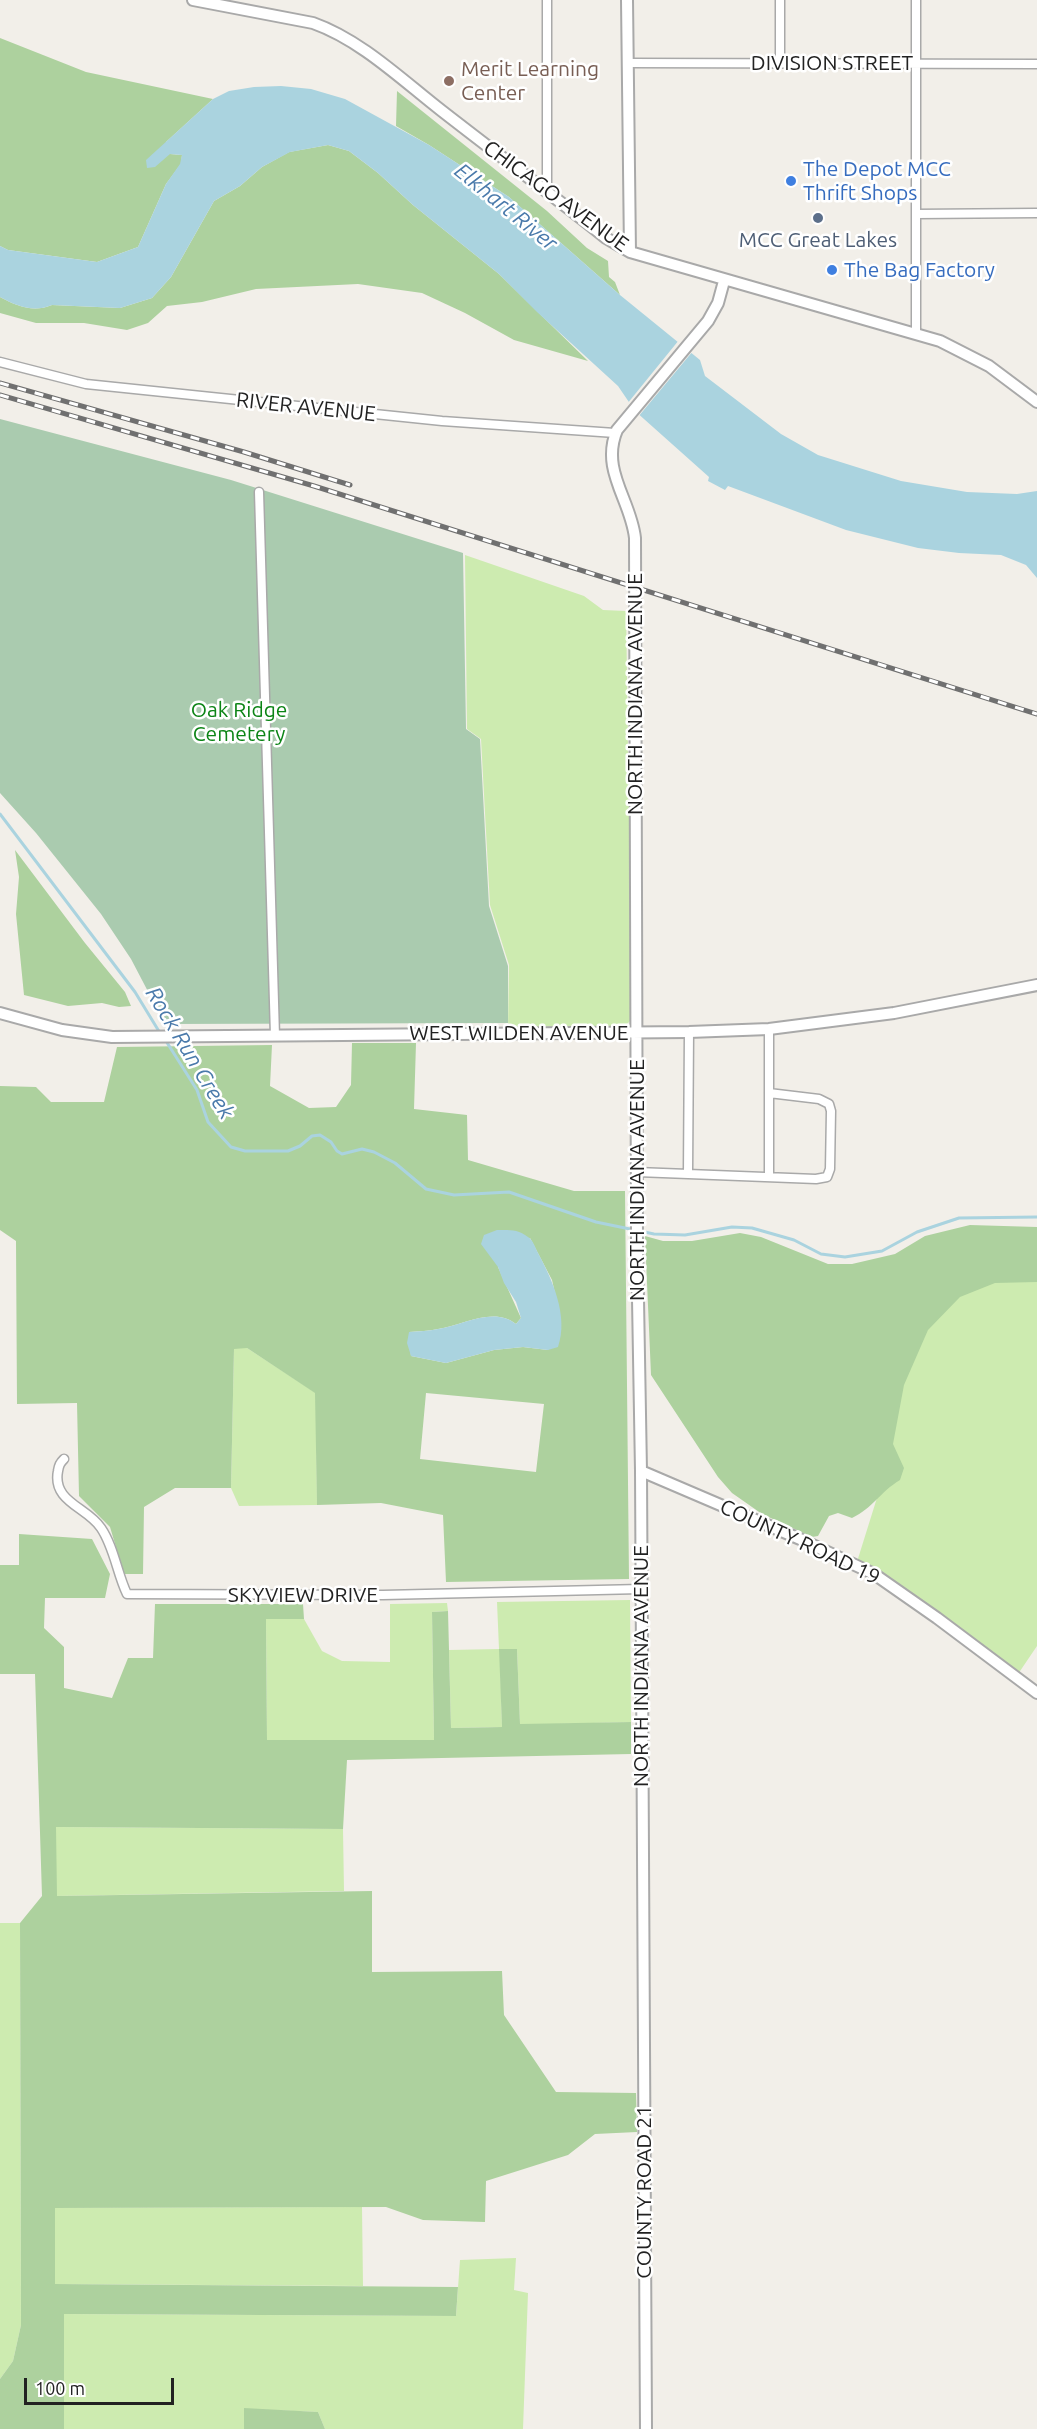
<!DOCTYPE html>
<html>
<head>
<meta charset="utf-8">
<style>
  body { margin:0 }
  #map { position:relative; width:1037px; height:2429px; overflow:hidden; background:#f2efe9; font-family:Ubuntu,sans-serif }
  canvas { display:block }
  .scale { position:absolute; left:24px; top:2378px; width:150px; height:27px; box-sizing:border-box; border:3px solid #222; border-top:0; padding-left:8px; font-size:18px; line-height:21px; white-space:nowrap; color:#222; -webkit-text-stroke:4px #fff; paint-order:stroke }
</style>
</head>
<body>
<div id="map">
<canvas width="1037" height="2429"></canvas>
<div class="scale">100 m</div>
</div>
<script>
const g = document.querySelector('canvas').getContext('2d');
g.lineJoin = 'round';
function fillPath(path, color) {
  g.fillStyle = color;
  g.fill(path, 'evenodd');
}
function trace(path, color, width, dash) {
  g.strokeStyle = color;
  g.lineWidth = width;
  g.lineCap = dash ? 'butt' : 'round';
  g.setLineDash(dash || []);
  g.stroke(path);
}
function drawText(font, color, halo, rows, align = 'center') {
  g.font = font + ' Ubuntu,sans-serif';
  g.lineWidth = 5;
  g.setLineDash([]);
  g.textBaseline = 'middle';
  g.strokeStyle = halo;
  g.fillStyle = color;
  for (const [text, x, y, turn = 0] of rows) {
    g.save();
    g.translate(x, y);
    g.rotate((+turn || 0) * Math.PI / 180);
    g.textAlign = isNaN(turn) ? turn : align;
    if (halo) g.strokeText(text, 0, 0);
    g.fillText(text, 0, 0);
    g.restore();
  }
}
const grass = new Path2D(`
  M 465,555 L 584,596 L 603,610 L 626,611 L 632,1015 L 631,1020 L 625,1026 L 508,1027 L 509,965 L 490,905 L 481,739 L 467,729 Z
  M 1037,1278 L 1037,1646 L 1016,1677 L 856,1565 L 886,1469 L 900,1384 L 923,1328 L 956,1295 L 994,1280 Z
  M 234,1348 L 247,1348 L 316,1393 L 317,1505 L 239,1506 L 231,1488 Z
  M 630,1600 L 631,1722 L 520,1725 L 517,1649 L 500,1649 L 502,1727 L 451,1728 L 449,1650 L 499,1649 L 497,1602 Z
  M 447,1603 L 448,1611 L 432,1612 L 434,1740 L 267,1740 L 266,1619 L 304,1619 L 322,1651 L 342,1661 L 390,1662 L 390,1604 Z
  M 56,1827 L 343,1829 L 344,1891 L 56,1896 Z
  M 0,1923 L 20,1923 L 21,2325 L 13,2361 L 0,2379 Z
  M 362,2207 L 363,2286 L 55,2284 L 55,2208 Z
  M 516,2258 L 514,2290 L 528,2293 L 523,2429 L 325,2429 L 318,2412 L 244,2409 L 244,2429 L 64,2429 L 63,2314 L 456,2316 L 460,2260 Z`);
const forest = new Path2D(`
  M 0,38 L 86,72 L 213,99 L 166,142 L 170,154 L 182,155 L 181,164 L 166,184 L 138,247 L 97,262 L 8,250 L 0,246 Z
  M 397,91 L 547,211 L 587,248 L 608,261 L 609,277 L 615,282 L 620,295 L 509,197 L 429,145 L 396,126 Z
  M 328,145 L 349,151 L 378,173 L 413,205 L 499,274 L 588,361 L 514,340 L 465,313 L 422,293 L 358,284 L 256,289 L 202,302 L 167,306 L 148,323 L 127,330 L 84,323 L 36,323 L 0,313 L 0,297 C 17,306 33,313 52,305 L 120,308 L 152,298 L 171,277 L 214,201 L 240,186 L 262,167 L 289,152 Z
  M 15,850 L 85,943 L 125,992 L 131,1006 L 119,1007 L 102,1003 L 68,1006 L 24,995 L 16,914 L 19,877 Z
  M 352,1043 L 416,1043 L 414,1109 L 467,1115 L 468,1160 L 574,1191 L 625,1191 L 629,1579 L 446,1582 L 443,1515 L 381,1503 L 317,1505 L 315,1393 L 247,1348 L 234,1349 L 231,1488 L 175,1488 L 144,1507 L 143,1574 L 124,1574 L 110,1527 L 79,1496 L 77,1403 L 17,1404 L 16,1241 L 0,1230 L 0,1086 L 36,1087 L 51,1102 L 104,1102 L 117,1047 L 272,1045 L 270,1086 L 309,1108 L 336,1107 L 351,1085 ZM 530,1238 L 552,1280 L 560,1316 L 548,1350 L 523,1347 L 494,1350 L 446,1363 L 411,1356 L 409,1332 C 419,1331 429,1331 438,1329 C 463,1325 494,1306 516,1324 L 521,1318 L 498,1267 ZM 426,1393 L 544,1404 L 536,1472 L 420,1459 Z
  M 970,1225 L 1037,1227 L 1037,1282 L 995,1283 L 960,1297 L 928,1330 L 904,1385 L 893,1444 L 904,1468 L 900,1480 C 880,1492 873,1508 852,1518 L 838,1513 L 829,1516 L 818,1536 L 812,1537 L 762,1514 L 732,1493 L 718,1477 L 651,1375 L 645,1236 L 663,1241 L 692,1241 L 740,1233 L 761,1237 L 828,1264 L 852,1264 L 895,1254 L 925,1236 Z
  M 19,1534 L 92,1539 L 110,1574 L 105,1598 L 45,1598 L 44,1628 L 64,1647 L 64,1688 L 112,1698 L 128,1658 L 153,1658 L 155,1604 L 303,1604 L 304,1619 L 266,1619 L 267,1740 L 434,1740 L 432,1612 L 448,1611 L 451,1728 L 502,1727 L 499,1649 L 517,1649 L 520,1724 L 631,1722 L 631,1754 L 347,1760 L 343,1829 L 56,1827 L 57,1896 L 372,1891 L 372,1972 L 502,1971 L 504,2015 L 556,2092 L 636,2093 L 637,2132 L 595,2134 L 568,2155 L 486,2181 L 485,2222 L 423,2220 L 386,2207 L 55,2208 L 55,2284 L 458,2287 L 456,2316 L 64,2314 L 64,2429 L 0,2429 L 0,2379 L 13,2361 L 21,2325 L 20,1923 L 42,1896 L 35,1674 L 0,1674 L 0,1565 L 19,1565 Z
  M 244,2408 L 318,2412 L 325,2429 L 244,2429 Z`);
const cemetery = new Path2D(`
  M 0,419 L 231,480 L 463,553 L 466,729 L 480,739 L 489,906 L 508,966 L 508,1023 L 165,1024 L 131,959 L 101,914 L 36,833 L 0,793 Z`);
const water = new Path2D(`
  M 281,86 L 311,89 L 345,99 L 429,145 L 509,197 L 620,295 L 700,360 L 705,376 L 781,434 L 818,455 L 901,481 L 967,492 L 1017,494 L 1037,491 L 1037,578 L 1026,565 L 1001,555 L 959,553 L 918,548 L 846,530 L 728,486 L 725,490 L 708,481 L 709,477 L 635,411 L 618,386 L 537,312 L 499,274 L 413,205 L 378,173 L 349,151 L 328,145 L 290,152 L 262,167 L 240,186 L 214,201 L 171,277 L 152,298 L 120,308 L 52,305 C 33,313 17,306 0,297 L 0,246 L 8,250 L 97,262 L 138,247 L 166,184 L 180,164 L 182,155 L 170,154 L 155,167 L 147,168 L 146,160 L 213,99 L 229,91 L 254,87 Z
  M 497,1230 C 509,1230 518,1229 528,1237 C 533,1240 535,1247 538,1253 C 552,1279 569,1316 558,1347 L 548,1350 L 523,1347 L 494,1350 L 446,1363 L 411,1356 L 407,1343 L 409,1332 C 419,1331 429,1331 438,1329 C 463,1325 494,1306 516,1324 L 521,1318 L 516,1302 L 504,1283 L 498,1267 L 481,1244 L 484,1235 Z`);
const pier = new Path2D(`
  M 679,340 L 693,351 L 638,417 L 627,404 Z`);
const stream = new Path2D(`
  M 0,814 L 135,992 L 160,1033
  M 166,1041 L 197,1090 L 208,1122 L 231,1147 L 245,1151 L 288,1151 L 300,1146 L 312,1136 L 320,1135 L 331,1142 L 337,1151 L 342,1154 L 362,1149 L 374,1152 L 395,1163 L 426,1189 L 454,1195 L 509,1192 L 596,1222 L 654,1234 L 685,1235 L 732,1227 L 752,1228 L 794,1240 L 821,1254 L 845,1257 L 882,1251 L 917,1232 L 959,1218 L 1037,1217`);
const minor = new Path2D(`
  M 547,0 L 547,192
  M 780,0 L 780,63
  M 628,63 L 1037,64
  M 916,214 L 1037,213
  M 916,333 L 916,0
  M 0,362 L 86,384 L 442,421 L 615,433
  M 259,492 L 275,1036
  M 769,1029 L 769,1177
  M 637,1172 L 816,1179 L 827,1177 L 830,1169 L 831,1111 L 829,1104 L 819,1099 L 769,1093
  M 688,1173 L 689,1032
  M 64,1459 C 60,1463 59,1465 58,1471 C 52,1502 87,1507 101,1528 C 114,1547 117,1573 127,1594 L 383,1595 L 641,1589`);
const tertiary = new Path2D(`
  M 193,0 L 313,23 C 361,40 402,80 442,111 C 496,153 552,195 606,238 L 630,252 L 940,341 L 989,366 L 1037,402
  M 627,0 L 630,252
  M 0,1013 L 62,1030 L 112,1037 L 689,1032 L 769,1029 L 894,1013 L 1037,985
  M 641,1471 L 800,1539 L 874,1574 L 937,1618 L 1037,1693
  M 646,2429 L 641,1471 L 637,1242 L 635,538 C 631,500 600,470 617,430 L 708,321 L 718,303 L 724,281`);
const rail = new Path2D(`
  M 0,383 L 244,452 L 350,485
  M 0,395 L 314,486 L 1037,714`);
const markers = [
  [449,81,6,"#8d6e63"],
  [791,181,6,"#3f7fe0"],
  [818,218,6,"#5c6f8a"],
  [832,270,6,"#3f7fe0"]
];
const streetNames = [
  ["DIVISION STREET",832,63],
  ["CHICAGO AVENUE",556,196,36],
  ["RIVER AVENUE",306,407,6],
  ["NORTH INDIANA AVENUE",635,694,-90],
  ["WEST WILDEN AVENUE",519,1033],
  ["NORTH INDIANA AVENUE",637,1180,-90],
  ["COUNTY ROAD 19",800,1542,25],
  ["SKYVIEW DRIVE",303,1595],
  ["NORTH INDIANA AVENUE",641,1666,-90],
  ["COUNTY ROAD 21",644,2192,-90]
];
const educationNames = [
  ["Merit Learning",461,69],
  ["Center",461,93]
];
const shopNames = [
  ["The Depot MCC",803,169],
  ["Thrift Shops",803,193],
  ["The Bag Factory",844,270]
];
const serviceNames = [
  ["MCC Great Lakes",818,240]
];
const parkNames = [
  ["Oak Ridge",239,710],
  ["Cemetery",239,734]
];
const waterNames = [
  ["Elkhart River",506,207,39],
  ["Rock Run Creek",190,1053,59]
];
fillPath(grass, '#cdebb0');
fillPath(forest, '#add19e');
fillPath(cemetery, '#aacbaf');
fillPath(water, '#aad3df');
fillPath(pier, '#f2efe9');
trace(stream, '#aad3df', 3);
trace(minor, '#a9a9a9', 11);
trace(tertiary, '#a9a9a9', 14);
trace(minor, '#fff', 8);
trace(tertiary, '#fff', 10);
trace(rail, '#707070', 5);
trace(rail, '#fff', 3, [9]);
for (const [x, y, r, color] of markers) {
  const dot = new Path2D();
  dot.arc(x, y, r, 0, 2 * Math.PI);
  g.fillStyle = color;
  g.fill(dot);
  trace(dot, '#fff', 2);
}
drawText('21px', '#222', '#fff', streetNames);
drawText('21px', '#785e54', '#fff', educationNames, 'left');
drawText('21px', '#366cbe', '#fff', shopNames, 'left');
drawText('21px', '#4e5e75', '#fff', serviceNames);
drawText('21px', '#0c8416', '#fff', parkNames);
drawText('italic 22px', '#4a7aab', '#fff', waterNames);
</script>
</body>
</html>
